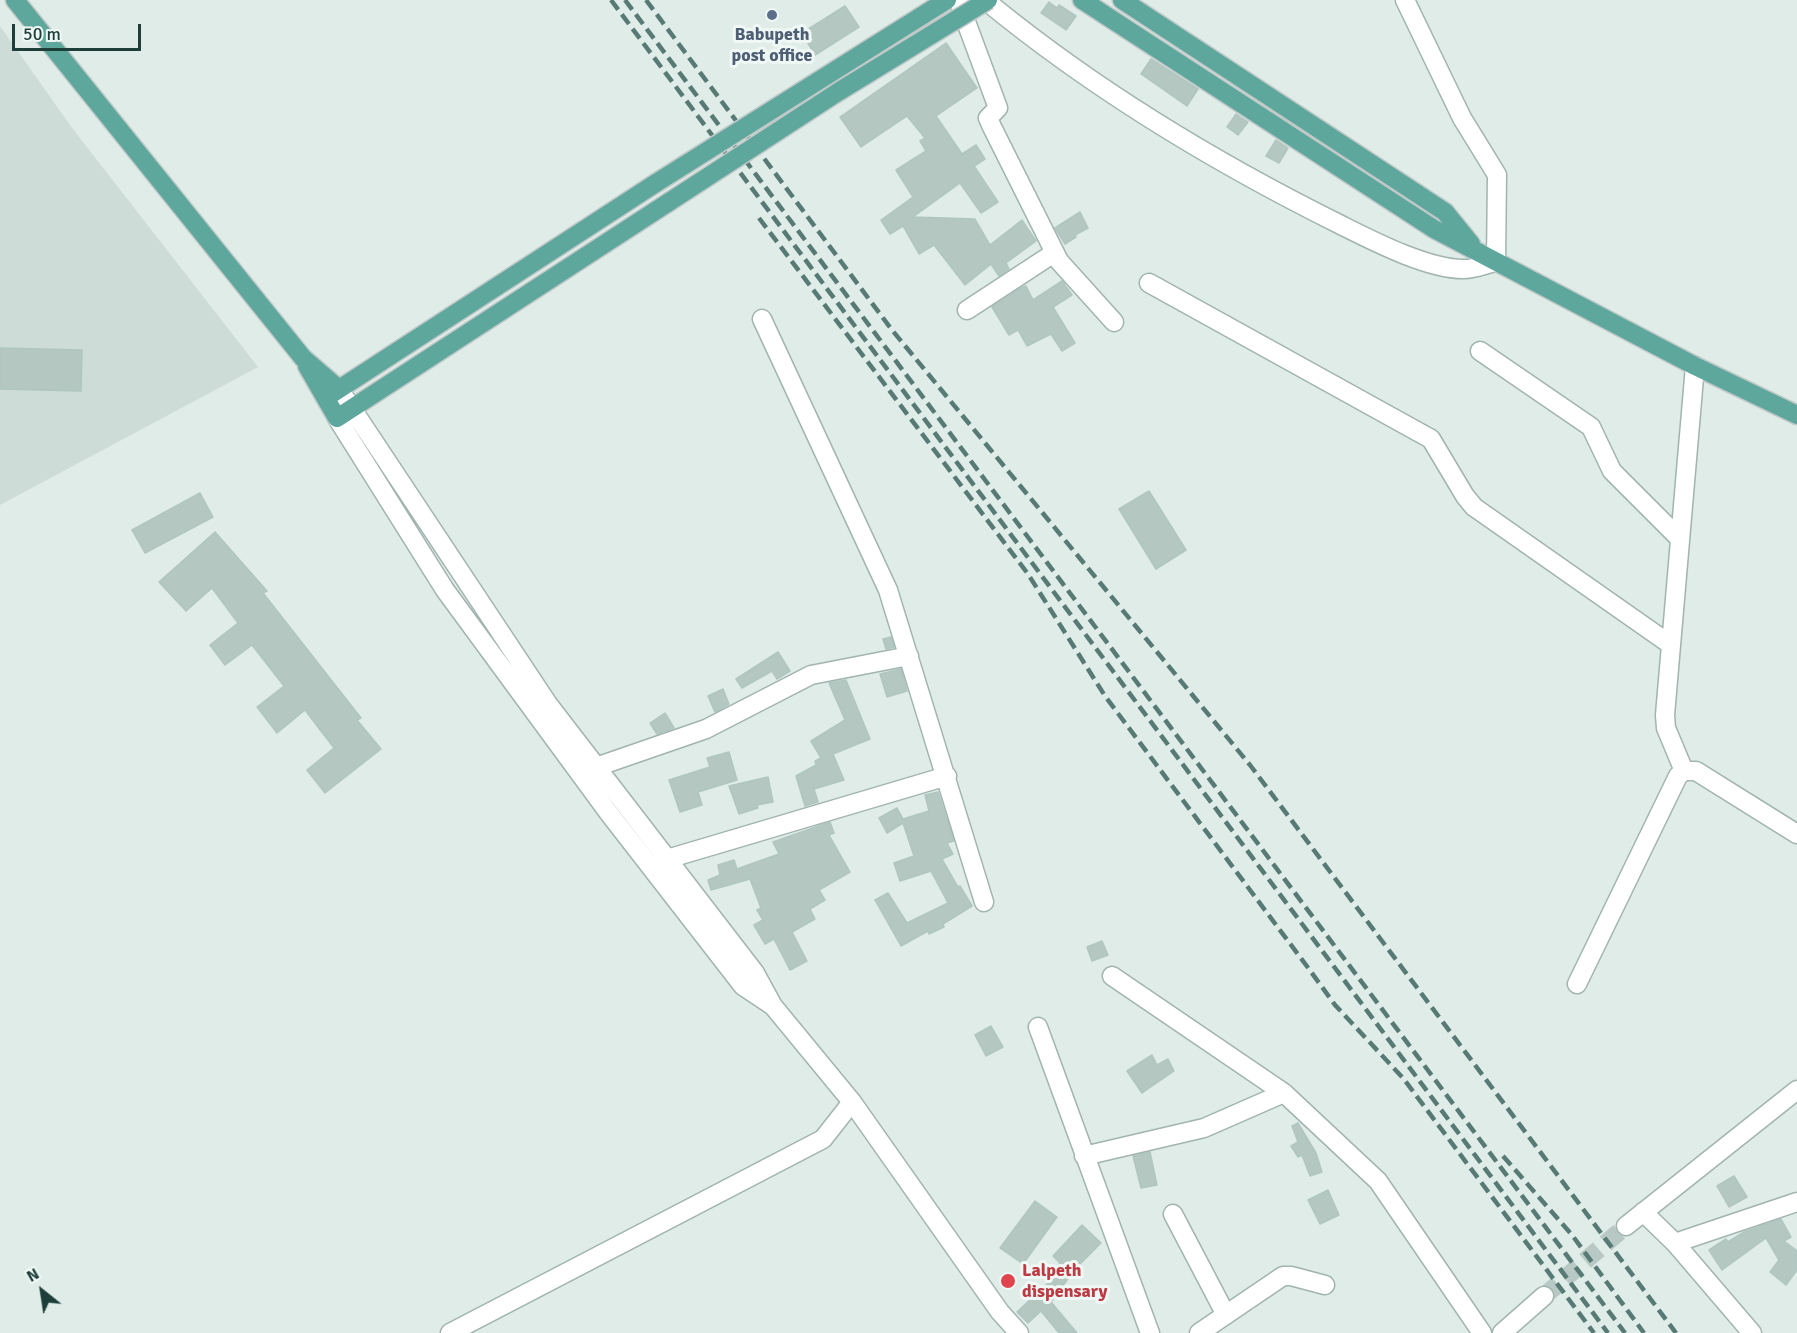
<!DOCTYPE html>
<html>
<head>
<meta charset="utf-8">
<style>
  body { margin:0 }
  #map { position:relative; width:1797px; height:1333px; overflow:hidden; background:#dfece8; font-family:Signika,sans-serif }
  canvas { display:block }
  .north { position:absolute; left:12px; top:1261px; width:60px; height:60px; -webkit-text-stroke:4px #eff8f5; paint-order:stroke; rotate:330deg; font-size:16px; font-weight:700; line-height:24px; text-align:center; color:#1e3e39 }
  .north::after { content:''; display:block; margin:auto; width:21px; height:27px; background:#1e3e39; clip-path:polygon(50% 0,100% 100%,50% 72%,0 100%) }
  .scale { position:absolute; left:12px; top:24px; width:129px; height:27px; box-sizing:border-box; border:3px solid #1e3e39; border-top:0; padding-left:8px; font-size:18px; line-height:21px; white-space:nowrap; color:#1e3e39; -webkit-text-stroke:4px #eff8f5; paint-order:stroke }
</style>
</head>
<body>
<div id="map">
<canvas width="1797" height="1333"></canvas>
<div class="north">N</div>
<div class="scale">50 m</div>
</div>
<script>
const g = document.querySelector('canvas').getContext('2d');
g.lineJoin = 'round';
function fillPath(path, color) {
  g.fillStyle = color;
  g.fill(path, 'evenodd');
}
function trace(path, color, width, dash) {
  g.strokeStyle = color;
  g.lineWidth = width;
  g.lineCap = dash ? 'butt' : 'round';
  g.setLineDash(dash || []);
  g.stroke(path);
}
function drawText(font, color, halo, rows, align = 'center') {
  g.font = font + ' Signika,sans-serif';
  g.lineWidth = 6;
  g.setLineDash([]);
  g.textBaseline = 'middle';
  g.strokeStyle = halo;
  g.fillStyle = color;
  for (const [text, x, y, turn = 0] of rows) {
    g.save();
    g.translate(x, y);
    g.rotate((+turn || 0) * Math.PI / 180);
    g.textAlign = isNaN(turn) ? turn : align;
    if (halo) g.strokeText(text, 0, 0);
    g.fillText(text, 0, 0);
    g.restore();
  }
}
const built = new Path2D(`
  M 0,26 L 72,128 L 258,367 L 0,505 Z`);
const building = new Path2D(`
  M 1049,2 L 1057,8 L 1059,5 L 1076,16 L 1066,30 L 1041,13 Z
  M 845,6 L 859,27 L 815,55 L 802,33 Z
  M 946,43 L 977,88 L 936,116 L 962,154 L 976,145 L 985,159 L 974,166 L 998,202 L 981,213 L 960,183 L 913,217 L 975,219 L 990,245 L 1022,220 L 1036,241 L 1006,263 L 1009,269 L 999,276 L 991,264 L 965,285 L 934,245 L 919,254 L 903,226 L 890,234 L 881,220 L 913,197 L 896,170 L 926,151 L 920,141 L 925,138 L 907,116 L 861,147 L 840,117 Z
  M 1151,59 L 1198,89 L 1187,106 L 1141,74 Z
  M 1236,114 L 1248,122 L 1238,135 L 1227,127 Z
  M 1276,140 L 1288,148 L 1279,163 L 1266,156 Z
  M 1080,212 L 1088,228 L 1075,235 L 1076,237 L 1065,244 L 1055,228 Z
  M 1062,281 L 1072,295 L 1053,307 L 1075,343 L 1062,351 L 1051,334 L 1027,346 L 1018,330 L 1009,335 L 992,307 L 1021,288 L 1026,286 L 1033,300 Z
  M 0,348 L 82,350 L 81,391 L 0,389 Z
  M 1149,491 L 1186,550 L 1156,569 L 1119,509 Z
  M 200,493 L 213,517 L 145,553 L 132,530 Z
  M 215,532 L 267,591 L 263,593 L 361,718 L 357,720 L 381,749 L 325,793 L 307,770 L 334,748 L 305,710 L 277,733 L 257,707 L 284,686 L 252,645 L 225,665 L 210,645 L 238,623 L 212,588 L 186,611 L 159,582 Z
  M 891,637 L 894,647 L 886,649 L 883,639 Z
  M 778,652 L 790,671 L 777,679 L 772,671 L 742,688 L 736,679 Z
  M 901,669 L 907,691 L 887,697 L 880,674 Z
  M 846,680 L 870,739 L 833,754 L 844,780 L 814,789 L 818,802 L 805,806 L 796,776 L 816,765 L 815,761 L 821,758 L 811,741 L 845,720 L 829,683 Z
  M 723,689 L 729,704 L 715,712 L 708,696 Z
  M 665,713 L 674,728 L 657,734 L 650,723 Z
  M 729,752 L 737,780 L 698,792 L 702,805 L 680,812 L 669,780 L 710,767 L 707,758 Z
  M 768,777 L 773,802 L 757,805 L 758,808 L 739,814 L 729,786 Z
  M 938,792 L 954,841 L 947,843 L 953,854 L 942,859 L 958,887 L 960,886 L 972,906 L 943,924 L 944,927 L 929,934 L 928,931 L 901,946 L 875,900 L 888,893 L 907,923 L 948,903 L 931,871 L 900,881 L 894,863 L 914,856 L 903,823 L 887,833 L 879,818 L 897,808 L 903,819 L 929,811 L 925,795 Z
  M 830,822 L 834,833 L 829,835 L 850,872 L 819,890 L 825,900 L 810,909 L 815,919 L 792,932 L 807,961 L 790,970 L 774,939 L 765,944 L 754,925 L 763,920 L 757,910 L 761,908 L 750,879 L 711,890 L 708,880 L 720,875 L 718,865 L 734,860 L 737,869 L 779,854 L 773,842 Z
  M 1102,941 L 1108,955 L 1092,961 L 1087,947 Z
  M 991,1026 L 1003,1047 L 986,1056 L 975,1035 Z
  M 1152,1055 L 1157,1065 L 1168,1059 L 1174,1071 L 1142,1093 L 1127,1071 Z
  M 1298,1123 L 1316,1153 L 1322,1172 L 1310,1176 L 1302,1155 L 1298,1157 L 1291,1146 L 1298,1142 L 1292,1126 Z
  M 1150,1152 L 1157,1185 L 1141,1188 L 1133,1156 Z
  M 1734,1176 L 1747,1197 L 1729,1207 L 1717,1186 Z
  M 1328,1190 L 1339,1215 L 1320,1224 L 1308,1200 Z
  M 1035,1201 L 1057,1217 L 1023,1264 L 1000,1248 Z
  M 1781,1219 L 1791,1237 L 1784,1241 L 1797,1251 L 1797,1270 L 1786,1285 L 1770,1272 L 1779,1260 L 1766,1238 L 1722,1270 L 1709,1250 L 1726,1239 L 1728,1242 L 1744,1232 Z
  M 1082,1225 L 1101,1243 L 1075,1269 L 1051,1302 L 1077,1333 L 1059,1333 L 1041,1311 L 1028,1323 L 1017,1312 L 1049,1282 L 1046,1280 L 1060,1263 L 1053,1256 Z`);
const minorTunnel = new Path2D(`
  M 1544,1296 L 1626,1226`);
const minor = new Path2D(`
  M 958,0 L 998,108 L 988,118 L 992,127 L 1059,261 L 1114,322
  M 985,0 C 1093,89 1216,163 1341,225 C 1373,241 1429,270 1465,269 C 1475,269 1486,264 1496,262 L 1497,175 L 1462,118 L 1405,0
  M 1149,283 L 1431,439 L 1465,496 L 1474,507 L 1671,645
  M 967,310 L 1054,253
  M 762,319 L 888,590 L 984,902
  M 1480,351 L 1591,427 L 1612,471 L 1680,539
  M 596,767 L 706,729 L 811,675 L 909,656
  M 1684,771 L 1666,728 L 1665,715 L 1695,366
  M 667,859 L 947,776
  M 1112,976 L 1284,1093 L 1378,1181 L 1482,1333
  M 1577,984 L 1678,776 L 1684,771 L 1696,771 L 1797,834
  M 1038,1027 L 1150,1333
  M 852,1102 L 1000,1312 L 1019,1333
  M 1084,1156 L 1204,1128 L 1284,1093
  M 1643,1212 L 1675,1243 L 1797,1202
  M 1173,1214 L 1226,1315
  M 1626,1226 L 1797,1090
  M 1675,1243 L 1752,1333
  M 1199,1333 L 1283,1276 L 1291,1276 L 1325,1285
  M 1502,1333 L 1544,1296`);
const tertiary = new Path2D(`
  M 339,389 L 548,704 L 755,973 L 773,1006 L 852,1102 L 823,1139 L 450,1333
  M 337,418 L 445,590 L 608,812 L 743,986 L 773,1006`);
const primary = new Path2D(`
  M 15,0 L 303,358 L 339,389
  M 1082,0 L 1434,229 L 1695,366 L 1797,415
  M 1122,0 L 1445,212 L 1471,244
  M 307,366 L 337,418 L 669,202
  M 330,395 L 656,183`);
const rail = new Path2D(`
  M 611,0 L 1608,1333
  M 625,0 L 1625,1333
  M 646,0 L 892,330 L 1250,765 L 1676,1333
  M 759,218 L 1028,574 L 1105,696 L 1309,969 L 1335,1005 L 1403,1078 L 1594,1333
  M 1503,1156 L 1572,1235 L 1644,1333`);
const primaryBridge = new Path2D(`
  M 656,183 L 947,0
  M 669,202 L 838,92 L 988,0`);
const markers = [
  [772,15,6,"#5c6f8a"],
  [1008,1281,8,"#e0444e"]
];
const serviceNames = [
  ["Babupeth",772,35],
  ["post office",772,56]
];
const healthNames = [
  ["Lalpeth",1022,1271],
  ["dispensary",1022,1292]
];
fillPath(built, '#cddcd7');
fillPath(building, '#b4c7c1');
trace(building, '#b0c6c0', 1.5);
trace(minorTunnel, '#b8c9c5', 18, [18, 9]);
trace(minor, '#a1b4b0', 21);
trace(tertiary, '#a1b4b0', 21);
trace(primary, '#c0c9c8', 21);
trace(minor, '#fff', 18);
trace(tertiary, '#fff', 18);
trace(primary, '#5ea79d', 18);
trace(rail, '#587a75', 4.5, [12, 6]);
trace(primaryBridge, '#c0c9c8', 21, []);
trace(primaryBridge, '#5ea79d', 18);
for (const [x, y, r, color] of markers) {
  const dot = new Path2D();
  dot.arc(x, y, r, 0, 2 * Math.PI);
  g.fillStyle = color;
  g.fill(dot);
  trace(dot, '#eff8f5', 2);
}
drawText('bold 18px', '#4e5e75', '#eff8f5', serviceNames);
drawText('bold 18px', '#be3a42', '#eff8f5', healthNames, 'left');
</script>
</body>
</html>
